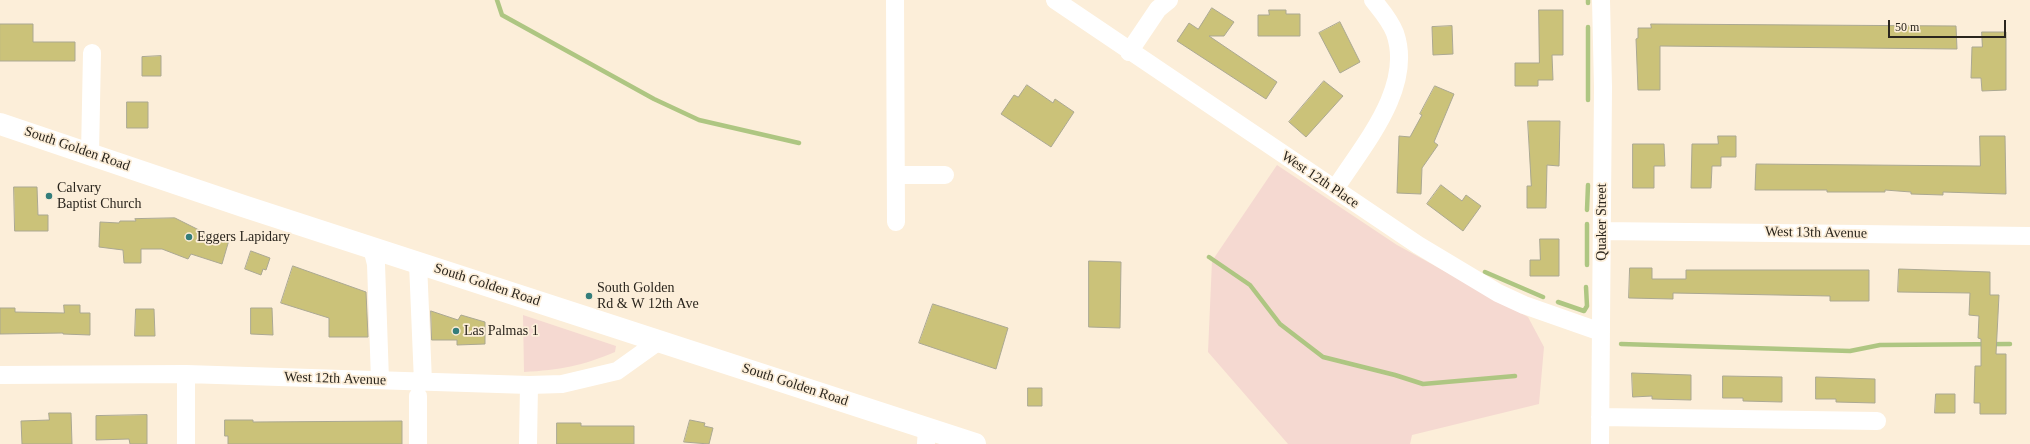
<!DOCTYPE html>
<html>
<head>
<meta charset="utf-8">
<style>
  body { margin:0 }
  #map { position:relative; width:2030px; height:444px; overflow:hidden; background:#fceed9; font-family:Georgia,serif }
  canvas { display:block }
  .scale { position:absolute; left:1888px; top:20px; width:118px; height:18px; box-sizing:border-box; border:2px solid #2a251d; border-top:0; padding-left:5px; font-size:12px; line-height:14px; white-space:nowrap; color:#2a251d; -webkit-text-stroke:3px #fceed9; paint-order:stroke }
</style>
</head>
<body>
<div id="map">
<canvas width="2030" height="444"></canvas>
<div class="scale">50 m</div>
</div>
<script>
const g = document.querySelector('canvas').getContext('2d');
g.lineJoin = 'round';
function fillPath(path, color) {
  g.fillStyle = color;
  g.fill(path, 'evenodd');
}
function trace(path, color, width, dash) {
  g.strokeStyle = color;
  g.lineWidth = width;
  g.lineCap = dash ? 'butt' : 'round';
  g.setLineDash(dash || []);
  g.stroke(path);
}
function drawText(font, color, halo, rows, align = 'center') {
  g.font = font + ' Georgia,serif';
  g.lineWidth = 3.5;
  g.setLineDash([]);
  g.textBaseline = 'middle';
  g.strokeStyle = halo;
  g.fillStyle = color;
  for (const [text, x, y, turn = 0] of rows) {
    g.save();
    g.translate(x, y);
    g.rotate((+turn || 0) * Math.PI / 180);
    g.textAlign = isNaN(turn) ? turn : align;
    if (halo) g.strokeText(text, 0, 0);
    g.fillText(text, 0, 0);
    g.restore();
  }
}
const green = new Path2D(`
  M 1277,165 L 1397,245 L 1528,317 L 1544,347 L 1539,404 L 1412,435 L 1410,444 L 1288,444 L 1208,352 L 1212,261 Z
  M 523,315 L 616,346 L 615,352 C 582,366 560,370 524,372 Z`);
const stream = new Path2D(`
  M 497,0 L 502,15 L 654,99 L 699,120 L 799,143
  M 1588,0 L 1588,3
  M 1588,27 L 1588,100
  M 1587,210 L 1588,185
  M 1587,224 L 1587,265
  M 1209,257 L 1250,285 L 1280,324 L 1323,357 L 1395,375 L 1423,384 L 1515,376
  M 1485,272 L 1543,297
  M 1558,302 L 1584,311 L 1587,306 L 1586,287
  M 1621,344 L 1850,351 L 1880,345 L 2010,344`);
const building = new Path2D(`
  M 1212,8 L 1234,22 L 1224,36 L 1209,36 L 1277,82 L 1266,99 L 1177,41 L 1189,23 L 1198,29 Z
  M 1269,10 L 1286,10 L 1286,14 L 1300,14 L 1300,36 L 1258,36 L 1258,15 L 1269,15 Z
  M 1539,10 L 1563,10 L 1563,55 L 1552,55 L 1553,80 L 1538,80 L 1538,86 L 1515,86 L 1515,63 L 1539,63 Z
  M 1340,22 L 1360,62 L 1340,73 L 1319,33 Z
  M 0,24 L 33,24 L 33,42 L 75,42 L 75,61 L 0,61 Z
  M 1651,24 L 1956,26 L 1957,49 L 1660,46 L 1660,90 L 1638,90 L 1636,39 L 1638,38 L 1638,28 L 1651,28 Z
  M 1452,26 L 1453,54 L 1433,55 L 1432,27 Z
  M 1982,32 L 2006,32 L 2006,90 L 1982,91 L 1981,78 L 1971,78 L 1972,47 L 1982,47 Z
  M 161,56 L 161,76 L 142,76 L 142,57 Z
  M 1324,81 L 1343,96 L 1306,137 L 1289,122 Z
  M 1027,85 L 1053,103 L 1055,99 L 1074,112 L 1051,147 L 1001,114 L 1014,95 L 1018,97 Z
  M 1435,86 L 1454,94 L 1434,142 L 1438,145 L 1422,168 L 1421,194 L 1397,193 L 1399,136 L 1410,137 L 1422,115 L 1420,114 Z
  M 127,102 L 148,102 L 148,128 L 127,128 Z
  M 1528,121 L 1560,121 L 1559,166 L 1547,165 L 1546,208 L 1527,208 L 1527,186 L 1531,186 Z
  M 1718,136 L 1736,136 L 1736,157 L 1721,157 L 1721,166 L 1712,166 L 1711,188 L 1691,188 L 1692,144 L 1718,144 Z
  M 1980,136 L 2005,136 L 2006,194 L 1943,192 L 1943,195 L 1911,194 L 1911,192 L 1885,190 L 1885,192 L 1827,192 L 1827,190 L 1755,190 L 1756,164 L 1980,166 Z
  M 1633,144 L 1664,144 L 1665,166 L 1654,166 L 1654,188 L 1633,188 Z
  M 1441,185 L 1462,201 L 1466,195 L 1481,206 L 1463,231 L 1427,204 Z
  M 14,187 L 37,187 L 38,215 L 48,215 L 48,231 L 15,231 Z
  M 175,218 L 217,239 L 218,236 L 229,240 L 222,264 L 191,254 L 188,259 L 162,249 L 141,249 L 141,263 L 124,263 L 123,250 L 99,247 L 100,222 L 119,223 L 120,221 L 136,221 L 135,219 Z
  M 1540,239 L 1559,239 L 1559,276 L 1530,276 L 1530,260 L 1540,260 Z
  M 251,251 L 270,258 L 266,270 L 263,269 L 261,275 L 245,269 Z
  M 1089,261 L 1121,262 L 1120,328 L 1089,327 Z
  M 293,266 L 366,292 L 368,337 L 329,337 L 329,318 L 281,303 Z
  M 1630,268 L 1652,268 L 1652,279 L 1686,279 L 1686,270 L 1869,270 L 1869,301 L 1830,301 L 1830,296 L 1673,293 L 1673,299 L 1629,298 Z
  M 1899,269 L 1990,272 L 1990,295 L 1999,295 L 1996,354 L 2006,354 L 2006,414 L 1980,414 L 1980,403 L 1974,403 L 1975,366 L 1981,366 L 1981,339 L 1978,338 L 1979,316 L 1969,315 L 1970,293 L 1898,292 Z
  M 933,304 L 1008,328 L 996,369 L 919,343 Z
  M 64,305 L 80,305 L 80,313 L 90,313 L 90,335 L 63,334 L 63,333 L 0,334 L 0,308 L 15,308 L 15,312 L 64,313 Z
  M 251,308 L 272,308 L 273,335 L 251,334 Z
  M 136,309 L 154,309 L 155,336 L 135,336 Z
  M 431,311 L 458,320 L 461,315 L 485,322 L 485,344 L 457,345 L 457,340 L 432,340 Z
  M 1632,373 L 1691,375 L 1691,400 L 1652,399 L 1652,396 L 1633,397 Z
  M 1723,376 L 1782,377 L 1782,402 L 1743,401 L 1743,398 L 1723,398 Z
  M 1816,377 L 1875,379 L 1875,403 L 1836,402 L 1836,399 L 1816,399 Z
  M 1028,388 L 1042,388 L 1042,406 L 1028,406 Z
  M 1936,394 L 1955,394 L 1955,413 L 1935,413 Z
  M 49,413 L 71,413 L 72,444 L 22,444 L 21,421 L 49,420 Z
  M 147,415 L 147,444 L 130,444 L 129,439 L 96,440 L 96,416 Z
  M 225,420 L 253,420 L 253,422 L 402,421 L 402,444 L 228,444 L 228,436 L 225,436 Z
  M 690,420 L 705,423 L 704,426 L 713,428 L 709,444 L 684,442 Z
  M 557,423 L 581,423 L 581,426 L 634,426 L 634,444 L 557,444 Z`);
const minor = new Path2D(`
  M 895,0 L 896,222
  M 1055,0 L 1418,245 L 1498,293 L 1524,305 L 1601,332
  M 1129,52 L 1158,9 L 1169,0
  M 90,154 L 92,53
  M 896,175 L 945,175
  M 1335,189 C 1363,145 1414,88 1395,33 C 1390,20 1381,10 1373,0
  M 1602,231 L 2030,236
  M 372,248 L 376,264 L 380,380
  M 418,263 L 423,382
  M 186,374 L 186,444
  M 0,375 L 186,374 L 529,385 L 562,384 L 617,371 L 659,341
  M 1600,417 L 1877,421
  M 418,444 L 418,396
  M 528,444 L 529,385
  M 926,444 L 927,428
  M 1600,444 L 1603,87 L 1601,0`);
const major = new Path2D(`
  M 0,124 L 243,206 L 975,444`);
const markers = [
  [49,196,4,"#347d7a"],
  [189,237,4,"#347d7a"],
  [589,296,4,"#347d7a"],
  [456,331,4,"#347d7a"]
];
const streetNames = [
  ["South Golden Road",77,149,19],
  ["West 12th Place",1320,180,34],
  ["Quaker Street",1602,222,-90],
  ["West 13th Avenue",1816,233,1],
  ["South Golden Road",487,285,18],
  ["West 12th Avenue",335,379,2],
  ["South Golden Road",795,385,18]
];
const poiNames = [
  ["Calvary",57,188],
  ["Baptist Church",57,204],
  ["Eggers Lapidary",197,237],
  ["South Golden",597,288],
  ["Rd & W 12th Ave",597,304],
  ["Las Palmas 1",464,331]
];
fillPath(green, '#f5d9d1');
trace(stream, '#aec682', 4.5);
fillPath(building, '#cbc279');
trace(building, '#aba892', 1);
trace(minor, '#fff', 18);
trace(major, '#fff', 22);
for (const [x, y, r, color] of markers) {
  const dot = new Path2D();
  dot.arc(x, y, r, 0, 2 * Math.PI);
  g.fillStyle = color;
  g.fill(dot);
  trace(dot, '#fceed9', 1.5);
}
drawText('14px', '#2a251d', '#fceed9', streetNames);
drawText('14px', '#2a251d', '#fceed9', poiNames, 'left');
</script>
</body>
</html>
